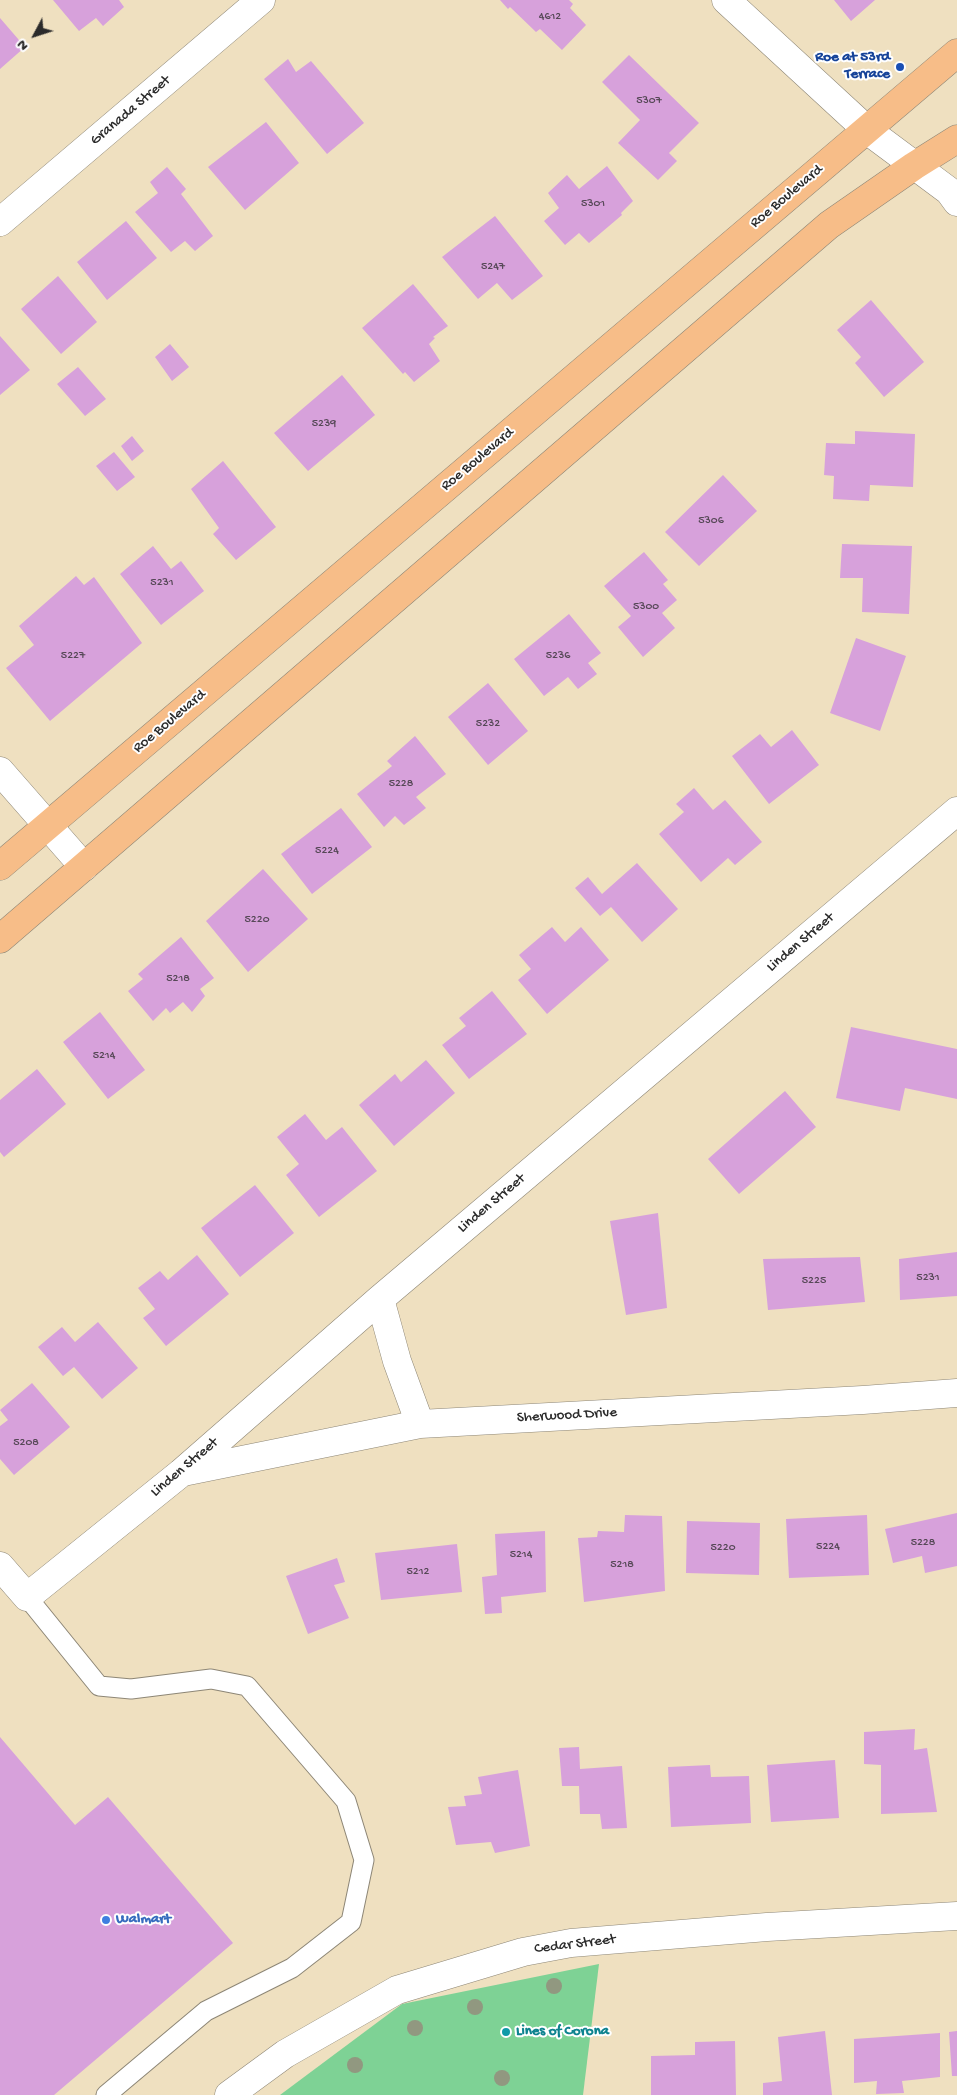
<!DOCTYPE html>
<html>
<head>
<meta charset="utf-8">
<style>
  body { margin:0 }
  #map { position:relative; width:957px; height:2095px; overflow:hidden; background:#efe0c0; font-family:"Gochi Hand",sans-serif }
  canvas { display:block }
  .north { position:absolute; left:10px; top:10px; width:50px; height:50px; -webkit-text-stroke:4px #fff; paint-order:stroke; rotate:230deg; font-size:14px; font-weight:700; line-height:20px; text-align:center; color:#2b2b2b }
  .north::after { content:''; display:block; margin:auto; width:18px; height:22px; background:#2b2b2b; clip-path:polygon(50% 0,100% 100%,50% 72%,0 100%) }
</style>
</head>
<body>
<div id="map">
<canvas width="957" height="2095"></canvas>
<div class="north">N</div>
</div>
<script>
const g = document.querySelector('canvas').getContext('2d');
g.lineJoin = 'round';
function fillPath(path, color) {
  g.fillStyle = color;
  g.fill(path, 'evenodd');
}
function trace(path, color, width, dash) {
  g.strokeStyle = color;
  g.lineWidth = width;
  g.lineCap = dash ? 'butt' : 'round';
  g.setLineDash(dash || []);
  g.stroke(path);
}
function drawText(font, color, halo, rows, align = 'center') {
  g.font = font + ' "Gochi Hand",sans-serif';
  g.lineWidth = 4;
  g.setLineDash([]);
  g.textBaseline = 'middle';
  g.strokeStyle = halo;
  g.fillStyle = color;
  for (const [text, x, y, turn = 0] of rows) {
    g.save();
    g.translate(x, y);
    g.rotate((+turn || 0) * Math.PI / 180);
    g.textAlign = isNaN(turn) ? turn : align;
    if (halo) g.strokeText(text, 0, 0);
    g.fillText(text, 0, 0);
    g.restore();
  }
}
const green = new Path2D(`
  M 599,1964 L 583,2095 L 280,2095 L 402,2004 Z`);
const building = new Path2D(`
  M 53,0 L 119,0 L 124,7 L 103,26 L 96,18 L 79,31 Z
  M 500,0 L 569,0 L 573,4 L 570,8 L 586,25 L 562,50 L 540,29 L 536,32 L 510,7 L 508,9 Z
  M 834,0 L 875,0 L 851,21 Z
  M 0,18 L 25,47 L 0,69 Z
  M 629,55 L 699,123 L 669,153 L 677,161 L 658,180 L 618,143 L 640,120 L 602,82 Z
  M 288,59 L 296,72 L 311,61 L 364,123 L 327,154 L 264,79 Z
  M 266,122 L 299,163 L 245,210 L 208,167 Z
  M 607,166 L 633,201 L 621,213 L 622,215 L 589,243 L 579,233 L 565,245 L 544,221 L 559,208 L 548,193 L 567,175 L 579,189 Z
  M 167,167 L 186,189 L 181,194 L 213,236 L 195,251 L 185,241 L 171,252 L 135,212 L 158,193 L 150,182 Z
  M 495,216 L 543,276 L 512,300 L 497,283 L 478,299 L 442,257 Z
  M 126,221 L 157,258 L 107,300 L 77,262 Z
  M 58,276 L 97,322 L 61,354 L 21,309 Z
  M 413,284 L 448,326 L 433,337 L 435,338 L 429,344 L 440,361 L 414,382 L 405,372 L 403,374 L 362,328 Z
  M 871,300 L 924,362 L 884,397 L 855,363 L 861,357 L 837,330 Z
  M 0,336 L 30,370 L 0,395 Z
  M 170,344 L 189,367 L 172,381 L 155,357 Z
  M 78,367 L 106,399 L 85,416 L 57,384 Z
  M 342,375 L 375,415 L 308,471 L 274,433 Z
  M 855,431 L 915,434 L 913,487 L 870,485 L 869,501 L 833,499 L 834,476 L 824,475 L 826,443 L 855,444 Z
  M 132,436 L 144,451 L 132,461 L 121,446 Z
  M 114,452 L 135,477 L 117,491 L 96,466 Z
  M 223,461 L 276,527 L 236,560 L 213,534 L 219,528 L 191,489 Z
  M 723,475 L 757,511 L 699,566 L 665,532 Z
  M 842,544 L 912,546 L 909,614 L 862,612 L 863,578 L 840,578 Z
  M 153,546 L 171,569 L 181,561 L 204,591 L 161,625 L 120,574 Z
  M 644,552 L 668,580 L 663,584 L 677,600 L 662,613 L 675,628 L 643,657 L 618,627 L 631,616 L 604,586 Z
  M 76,576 L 84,585 L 94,577 L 142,643 L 50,721 L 6,668 L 34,645 L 19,626 Z
  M 569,614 L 601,653 L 588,663 L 597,674 L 578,689 L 568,677 L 544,696 L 514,659 Z
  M 856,638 L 906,656 L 880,731 L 830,713 Z
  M 488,683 L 528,731 L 488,765 L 448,717 Z
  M 792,730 L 819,765 L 769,804 L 732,756 L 760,734 L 771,747 Z
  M 415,736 L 446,774 L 416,797 L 426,808 L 404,825 L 395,816 L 384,827 L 357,794 L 392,766 L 387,761 Z
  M 694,788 L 713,810 L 725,800 L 762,842 L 735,865 L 728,858 L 701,882 L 659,834 L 684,812 L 676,804 Z
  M 341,808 L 372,847 L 312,894 L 281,854 Z
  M 637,863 L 678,909 L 642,942 L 611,907 L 600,916 L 575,888 L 588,877 L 602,894 Z
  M 263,869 L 308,919 L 248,972 L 206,921 Z
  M 552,927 L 565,942 L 581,927 L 609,960 L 547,1014 L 518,980 L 531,969 L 519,955 Z
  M 181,937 L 214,978 L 200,989 L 205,996 L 192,1012 L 183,1002 L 170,1013 L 166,1008 L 153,1021 L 128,991 L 143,979 L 138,974 Z
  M 492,991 L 527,1034 L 469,1079 L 442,1045 L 466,1026 L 459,1018 Z
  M 100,1012 L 145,1070 L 108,1099 L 63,1042 Z
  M 851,1027 L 957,1049 L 957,1099 L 905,1088 L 900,1111 L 836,1098 Z
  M 426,1060 L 455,1093 L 394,1146 L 359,1105 L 395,1074 L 401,1082 Z
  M 37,1069 L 66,1104 L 4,1157 L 0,1152 L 0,1100 Z
  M 785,1091 L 816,1127 L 739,1194 L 708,1159 Z
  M 305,1114 L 326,1140 L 342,1127 L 377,1171 L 319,1217 L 286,1175 L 299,1164 L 277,1137 Z
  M 255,1185 L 294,1233 L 240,1277 L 201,1228 Z
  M 658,1213 L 667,1308 L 626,1315 L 610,1221 Z
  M 957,1252 L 957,1296 L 900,1300 L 899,1259 Z
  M 197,1255 L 229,1294 L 166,1346 L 143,1318 L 155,1309 L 138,1288 L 160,1271 L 168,1280 Z
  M 860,1257 L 865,1302 L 768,1310 L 763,1259 Z
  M 98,1322 L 138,1368 L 102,1399 L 74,1367 L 63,1376 L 38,1347 L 62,1327 L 75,1342 Z
  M 32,1383 L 70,1427 L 14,1475 L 0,1459 L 0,1426 L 8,1420 L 0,1410 Z
  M 957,1513 L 957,1566 L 925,1573 L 922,1556 L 893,1563 L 885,1529 Z
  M 625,1515 L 662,1516 L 665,1591 L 584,1602 L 578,1538 L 597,1537 L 598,1531 L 624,1532 Z
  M 867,1515 L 869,1575 L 789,1578 L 786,1519 Z
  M 687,1521 L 760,1523 L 759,1575 L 686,1573 Z
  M 545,1531 L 546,1592 L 501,1597 L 502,1613 L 485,1614 L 482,1577 L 497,1575 L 495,1534 Z
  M 457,1544 L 462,1592 L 381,1600 L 375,1553 Z
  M 337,1558 L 345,1582 L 334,1585 L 349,1618 L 308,1634 L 286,1576 Z
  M 915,1729 L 914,1750 L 927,1748 L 937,1812 L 881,1814 L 881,1765 L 864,1764 L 864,1732 Z
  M 0,1737 L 75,1825 L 108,1797 L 233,1943 L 54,2095 L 0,2095 Z
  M 579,1747 L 580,1769 L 622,1766 L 627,1828 L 602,1829 L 600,1814 L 580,1814 L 579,1786 L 562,1786 L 559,1748 Z
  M 835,1760 L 839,1818 L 771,1822 L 767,1765 Z
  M 710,1765 L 711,1777 L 749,1776 L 751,1823 L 671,1827 L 668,1767 Z
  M 518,1770 L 530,1846 L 495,1853 L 491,1842 L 456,1845 L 448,1807 L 466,1806 L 464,1796 L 482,1794 L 478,1777 Z
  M 825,2031 L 832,2095 L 763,2095 L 763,2083 L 782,2081 L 778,2037 Z
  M 957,2031 L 957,2076 L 952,2076 L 949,2032 Z
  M 940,2033 L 940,2077 L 902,2081 L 904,2093 L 876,2094 L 877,2081 L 854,2083 L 854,2039 Z
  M 735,2041 L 736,2095 L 651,2095 L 651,2056 L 695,2055 L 695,2042 Z`);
const lane = new Path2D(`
  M 27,1597 L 99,1686 L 131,1689 L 211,1679 L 247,1686 L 346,1801 L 364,1860 L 351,1922 L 292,1968 L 206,2011 L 106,2095`);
const street = new Path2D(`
  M 726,0 L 867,130 L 949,191 L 957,202
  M 0,222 L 261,0
  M 0,771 L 84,867
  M 380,1299 L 397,1361 L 420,1424
  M 183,1472 L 420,1424 L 863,1400 L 957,1393
  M 0,1566 L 27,1597 L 181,1473 L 380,1299 L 957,811
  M 229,2095 L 285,2054 L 397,1990 L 523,1952 L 571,1943 L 767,1927 L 957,1916`);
const primary = new Path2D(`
  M 0,866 L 957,53
  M 0,939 L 829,225 L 914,166 L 957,139`);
const trees = [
  [554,1986],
  [475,2007],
  [415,2028],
  [355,2065],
  [502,2078]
];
const markers = [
  [900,67,5,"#1a4fb4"],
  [106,1920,5,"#3f7fe0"],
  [506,2032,5,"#0f9aa8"]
];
const numberNames = [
  ["4612",550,17],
  ["5307",649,101],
  ["5301",593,204],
  ["5247",493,267],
  ["5239",324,424],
  ["5306",711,521],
  ["5231",162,583],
  ["5300",646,607],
  ["5227",73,656],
  ["5236",558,656],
  ["5232",488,724],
  ["5228",401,784],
  ["5224",327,851],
  ["5220",257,920],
  ["5218",178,979],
  ["5214",104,1056],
  ["5231",928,1278],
  ["5225",814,1281],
  ["5208",26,1443],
  ["5228",923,1543],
  ["5224",828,1547],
  ["5220",723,1548],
  ["5214",521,1555],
  ["5218",622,1565],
  ["5212",418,1572]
];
const transitNames = [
  ["Roe at 53rd",890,58],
  ["Terrace",890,75]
];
const streetNames = [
  ["Granada Street",131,111,-40],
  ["Roe Boulevard",787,197,-40],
  ["Roe Boulevard",478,460,-40],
  ["Roe Boulevard",170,722,-40],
  ["Linden Street",801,943,-40],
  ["Linden Street",492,1204,-40],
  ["Sherwood Drive",567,1416,-3],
  ["Linden Street",185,1468,-40],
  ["Cedar Street",575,1945,-7]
];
const shopNames = [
  ["Walmart",116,1920]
];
const cultureNames = [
  ["Lines of Corona",516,2032]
];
fillPath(green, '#7ed295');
fillPath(building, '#d7a1db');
trace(lane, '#8d8676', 21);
trace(street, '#8d8676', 29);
trace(primary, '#8d8676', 29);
trace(lane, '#fff', 19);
trace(street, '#fff', 28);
trace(primary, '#f7bd88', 28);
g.fillStyle = '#919880';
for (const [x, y] of trees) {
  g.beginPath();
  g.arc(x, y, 8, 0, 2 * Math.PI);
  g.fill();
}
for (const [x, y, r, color] of markers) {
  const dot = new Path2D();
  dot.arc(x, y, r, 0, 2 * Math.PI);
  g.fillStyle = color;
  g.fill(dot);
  trace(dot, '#fff', 2);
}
drawText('12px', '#564857', null, numberNames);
drawText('bold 15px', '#164399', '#fff', transitNames, 'right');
drawText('15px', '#2b2b2b', '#fff', streetNames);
drawText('bold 15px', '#366cbe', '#fff', shopNames, 'left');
drawText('bold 15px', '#0d838f', '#fff', cultureNames, 'left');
</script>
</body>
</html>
